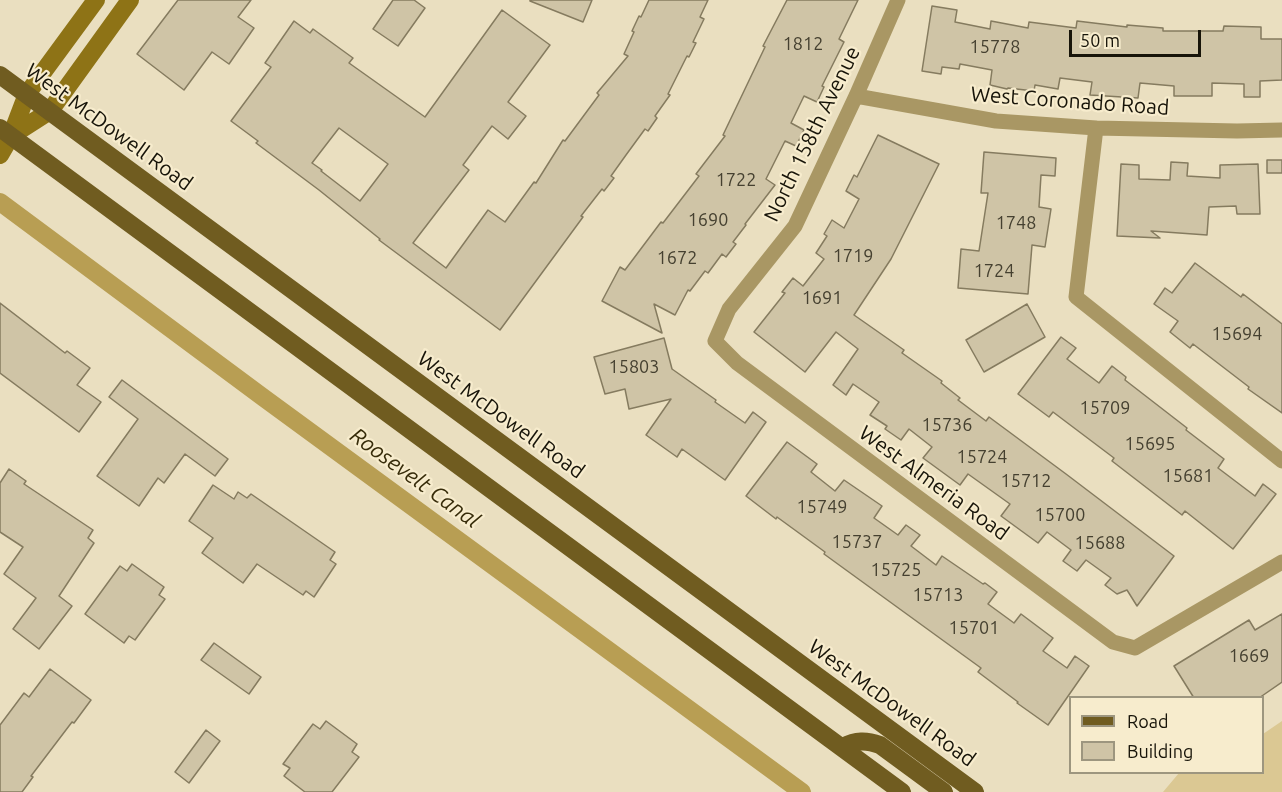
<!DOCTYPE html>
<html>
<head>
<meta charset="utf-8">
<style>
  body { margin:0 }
  #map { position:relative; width:1282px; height:792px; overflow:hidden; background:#eadfc0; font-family:Ubuntu,sans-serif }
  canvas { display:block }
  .legend { position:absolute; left:1069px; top:696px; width:195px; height:78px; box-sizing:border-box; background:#f7eccd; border:2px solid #9d967f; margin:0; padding:8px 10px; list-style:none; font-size:18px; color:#171409 }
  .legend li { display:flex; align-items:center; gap:12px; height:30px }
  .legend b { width:30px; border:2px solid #9d967f }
  .scale { position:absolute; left:1069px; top:30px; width:132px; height:27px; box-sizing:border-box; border:3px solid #171409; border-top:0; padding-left:8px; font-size:18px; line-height:21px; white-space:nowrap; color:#171409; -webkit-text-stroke:4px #f7eccd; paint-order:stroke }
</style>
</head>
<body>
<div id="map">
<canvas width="1282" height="792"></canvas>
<ul class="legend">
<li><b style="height:8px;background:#705c20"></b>Road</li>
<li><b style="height:16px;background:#cfc4a6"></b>Building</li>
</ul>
<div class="scale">50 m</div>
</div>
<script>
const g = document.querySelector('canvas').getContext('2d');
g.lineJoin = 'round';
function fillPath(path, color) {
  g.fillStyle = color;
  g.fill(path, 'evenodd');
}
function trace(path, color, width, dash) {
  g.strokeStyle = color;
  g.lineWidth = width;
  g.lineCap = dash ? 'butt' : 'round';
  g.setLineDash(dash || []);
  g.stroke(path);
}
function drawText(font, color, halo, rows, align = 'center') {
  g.font = font + ' Ubuntu,sans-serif';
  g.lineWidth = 4.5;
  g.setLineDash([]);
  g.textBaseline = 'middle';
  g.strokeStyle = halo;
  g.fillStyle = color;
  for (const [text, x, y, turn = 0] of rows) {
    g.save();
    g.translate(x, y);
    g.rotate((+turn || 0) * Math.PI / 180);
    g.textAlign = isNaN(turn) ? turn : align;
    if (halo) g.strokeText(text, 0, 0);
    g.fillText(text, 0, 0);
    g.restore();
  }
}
const green = new Path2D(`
  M 1282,721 L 1282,792 L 1163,792 L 1179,773 L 1262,772 L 1263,734 Z`);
const canal = new Path2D(`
  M 0,202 L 264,398 L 802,792`);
const building = new Path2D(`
  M 178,0 L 251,0 L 238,17 L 254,28 L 229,64 L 212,52 L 184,90 L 137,54 Z
  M 393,0 L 414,0 L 425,8 L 398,46 L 373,29 Z
  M 530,0 L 592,0 L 583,22 L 530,1 Z
  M 649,0 L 708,0 L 700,17 L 704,19 L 693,42 L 696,43 L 689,57 L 687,56 L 668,94 L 670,95 L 655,116 L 657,118 L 648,131 L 645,129 L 626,155 L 611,176 L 614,178 L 604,191 L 602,189 L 581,216 L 583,217 L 500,330 L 379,240 L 380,239 L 319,190 L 256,143 L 258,141 L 231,121 L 271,67 L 265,63 L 294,21 L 310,33 L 313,29 L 353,58 L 349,63 L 425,117 L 502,10 L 550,45 L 508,102 L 526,116 L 508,139 L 492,126 L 463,165 L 469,170 L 413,243 L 446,268 L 488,210 L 505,222 L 534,182 L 536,183 L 563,140 L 565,141 L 599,95 L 597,93 L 628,56 L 624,54 L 634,32 L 632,31 L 639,16 L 641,17 ZM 339,128 L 388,164 L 360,201 L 321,171 L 322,170 L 312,163 Z
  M 787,0 L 858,0 L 839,39 L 844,42 L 822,86 L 824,87 L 817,102 L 804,96 L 791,123 L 804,130 L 796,146 L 785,141 L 766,179 L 775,185 L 745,224 L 746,225 L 733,242 L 736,244 L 726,257 L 722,254 L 708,273 L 705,271 L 690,291 L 688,290 L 675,315 L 654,304 L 662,333 L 602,301 L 620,267 L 625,270 L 661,222 L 663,223 L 699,176 L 696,174 L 725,136 L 723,135 L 765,47 L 763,46 Z
  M 932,6 L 957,10 L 955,22 L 990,29 L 991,21 L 1028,28 L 1029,22 L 1076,28 L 1077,21 L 1127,27 L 1127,25 L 1163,28 L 1163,31 L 1223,31 L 1224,26 L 1261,27 L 1261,39 L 1282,39 L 1282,80 L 1260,81 L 1260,97 L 1244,97 L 1244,84 L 1212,83 L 1212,96 L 1174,96 L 1174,86 L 1140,83 L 1138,98 L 1090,95 L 1092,82 L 1060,78 L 1058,89 L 1035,85 L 1034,91 L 1008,88 L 1007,89 L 990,85 L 992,70 L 960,64 L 959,69 L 942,67 L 941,74 L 922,71 Z
  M 878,135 L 939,164 L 891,259 L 854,315 L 904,350 L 902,353 L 942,381 L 941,383 L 960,398 L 958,400 L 986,421 L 989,417 L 1066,474 L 1174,556 L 1137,606 L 1127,590 L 1117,594 L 1105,585 L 1111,578 L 1086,560 L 1077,571 L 1063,561 L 1071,550 L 1047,532 L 1038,543 L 1001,516 L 1010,504 L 968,474 L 960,485 L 923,458 L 932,447 L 909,429 L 901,440 L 885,429 L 887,426 L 870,415 L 879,402 L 853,384 L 846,395 L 833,385 L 858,349 L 836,332 L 805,372 L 754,332 L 785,293 L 782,292 L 793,278 L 803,286 L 824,259 L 816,253 L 827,236 L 824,234 L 832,220 L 844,228 L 859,199 L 846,191 L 854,175 L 857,177 Z
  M 984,152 L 1056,158 L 1055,176 L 1041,175 L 1039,207 L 1051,209 L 1045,247 L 1032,245 L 1028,294 L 958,288 L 961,249 L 979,251 L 988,193 L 981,193 Z
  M 1267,160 L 1282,160 L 1282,173 L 1267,173 Z
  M 1171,162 L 1188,163 L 1187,176 L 1220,178 L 1220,165 L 1258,164 L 1260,214 L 1237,214 L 1236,206 L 1209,207 L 1207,235 L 1151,231 L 1160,238 L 1117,236 L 1121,164 L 1139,165 L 1139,179 L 1170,180 Z
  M 1195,263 L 1241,297 L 1243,294 L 1282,324 L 1282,413 L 1248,389 L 1249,387 L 1193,344 L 1190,348 L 1170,332 L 1178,321 L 1154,304 L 1165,288 L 1172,293 Z
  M 0,303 L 65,353 L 67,351 L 90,368 L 77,385 L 101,402 L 79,432 L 0,373 Z
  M 1027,304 L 1045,337 L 984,372 L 966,340 Z
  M 1061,337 L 1076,348 L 1067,359 L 1099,383 L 1112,366 L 1126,377 L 1125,380 L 1187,428 L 1186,430 L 1224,459 L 1218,468 L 1255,496 L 1263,484 L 1276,494 L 1233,549 L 1185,511 L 1182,515 L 1112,461 L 1114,458 L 1053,412 L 1049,417 L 1018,394 Z
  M 664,338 L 672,369 L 716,400 L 715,402 L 745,423 L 753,412 L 766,422 L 725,480 L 682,449 L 677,457 L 646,435 L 671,399 L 629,409 L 625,389 L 605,394 L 594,357 Z
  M 122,380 L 228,459 L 215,476 L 185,454 L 164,483 L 158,478 L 139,506 L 97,476 L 138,419 L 109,397 Z
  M 787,442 L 817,464 L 811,472 L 835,491 L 844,480 L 882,506 L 874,518 L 898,535 L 906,525 L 920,535 L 911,546 L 936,565 L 942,556 L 983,584 L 985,583 L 997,592 L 988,604 L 1014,623 L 1021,614 L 1053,638 L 1043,651 L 1067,668 L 1075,656 L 1089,666 L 1048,725 L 1017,703 L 1018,702 L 978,672 L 981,668 L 824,554 L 825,552 L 777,517 L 776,519 L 746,496 Z
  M 9,469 L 26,481 L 24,484 L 93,530 L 88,538 L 94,543 L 59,596 L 72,606 L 39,649 L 13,629 L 36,598 L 4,574 L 23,547 L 0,532 L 0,483 Z
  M 213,485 L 234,499 L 238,492 L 247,498 L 251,494 L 335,552 L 330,560 L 336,564 L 314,597 L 306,591 L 303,595 L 257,564 L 243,583 L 202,553 L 213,538 L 189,521 Z
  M 132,564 L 164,587 L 159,595 L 165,599 L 135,640 L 129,636 L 124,643 L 85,614 L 120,566 L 127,571 Z
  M 1282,614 L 1282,682 L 1259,698 L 1194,698 L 1174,666 L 1249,620 L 1255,630 Z
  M 214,643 L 261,677 L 249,694 L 201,660 Z
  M 50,669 L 91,700 L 74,723 L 72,722 L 31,776 L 33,777 L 22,792 L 0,792 L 0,725 L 24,693 L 29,697 Z
  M 326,721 L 357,744 L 352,752 L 359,757 L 332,792 L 305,792 L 284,776 L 290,768 L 283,764 L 313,724 L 320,729 Z
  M 206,730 L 220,741 L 189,783 L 175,772 Z`);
const street = new Path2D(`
  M 898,0 L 856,96 L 795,226 L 729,309 L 715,341 L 737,363 L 1113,642 L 1135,648 L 1282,562
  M 856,96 L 996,121 L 1096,128 L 1237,131 L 1282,130
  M 1096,128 L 1076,297 L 1282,461`);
const secondary = new Path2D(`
  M 11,136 L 50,111 L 130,0
  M 0,155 L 11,136 L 27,94 L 96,0`);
const primary = new Path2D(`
  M 0,75 L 975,792
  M 0,128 L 902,792
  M 843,747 C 856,740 866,740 880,745 L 944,792`);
const numberNames = [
  ["1812",803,44],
  ["15778",995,47],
  ["1722",736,180],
  ["1690",708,220],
  ["1748",1016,223],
  ["1719",853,256],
  ["1672",677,258],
  ["1724",994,271],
  ["1691",822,298],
  ["15694",1237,334],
  ["15803",634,367],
  ["15709",1105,408],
  ["15736",947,425],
  ["15695",1150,444],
  ["15724",982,457],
  ["15681",1188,476],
  ["15712",1026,481],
  ["15749",822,507],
  ["15700",1060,515],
  ["15737",857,542],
  ["15688",1100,543],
  ["15725",896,570],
  ["15713",938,595],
  ["15701",974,628],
  ["1669",1249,656]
];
const streetNames = [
  ["West Coronado Road",1070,101,4],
  ["West McDowell Road",109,127,36],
  ["North 158th Avenue",812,134,-64],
  ["West McDowell Road",501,415,36],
  ["West Almeria Road",934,483,36],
  ["West McDowell Road",892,703,36]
];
const waterNames = [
  ["Roosevelt Canal",415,478,36]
];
fillPath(green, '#dbc893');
trace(canal, '#b89e53', 18);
fillPath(building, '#cfc4a6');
trace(building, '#857b5f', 1.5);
trace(street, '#a99764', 15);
trace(secondary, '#8e7316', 18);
trace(primary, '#705c20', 18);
drawText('18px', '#454030', null, numberNames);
drawText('21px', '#171409', '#f7eccd', streetNames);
drawText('italic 22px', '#372c0a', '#f7eccd', waterNames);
</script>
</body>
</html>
